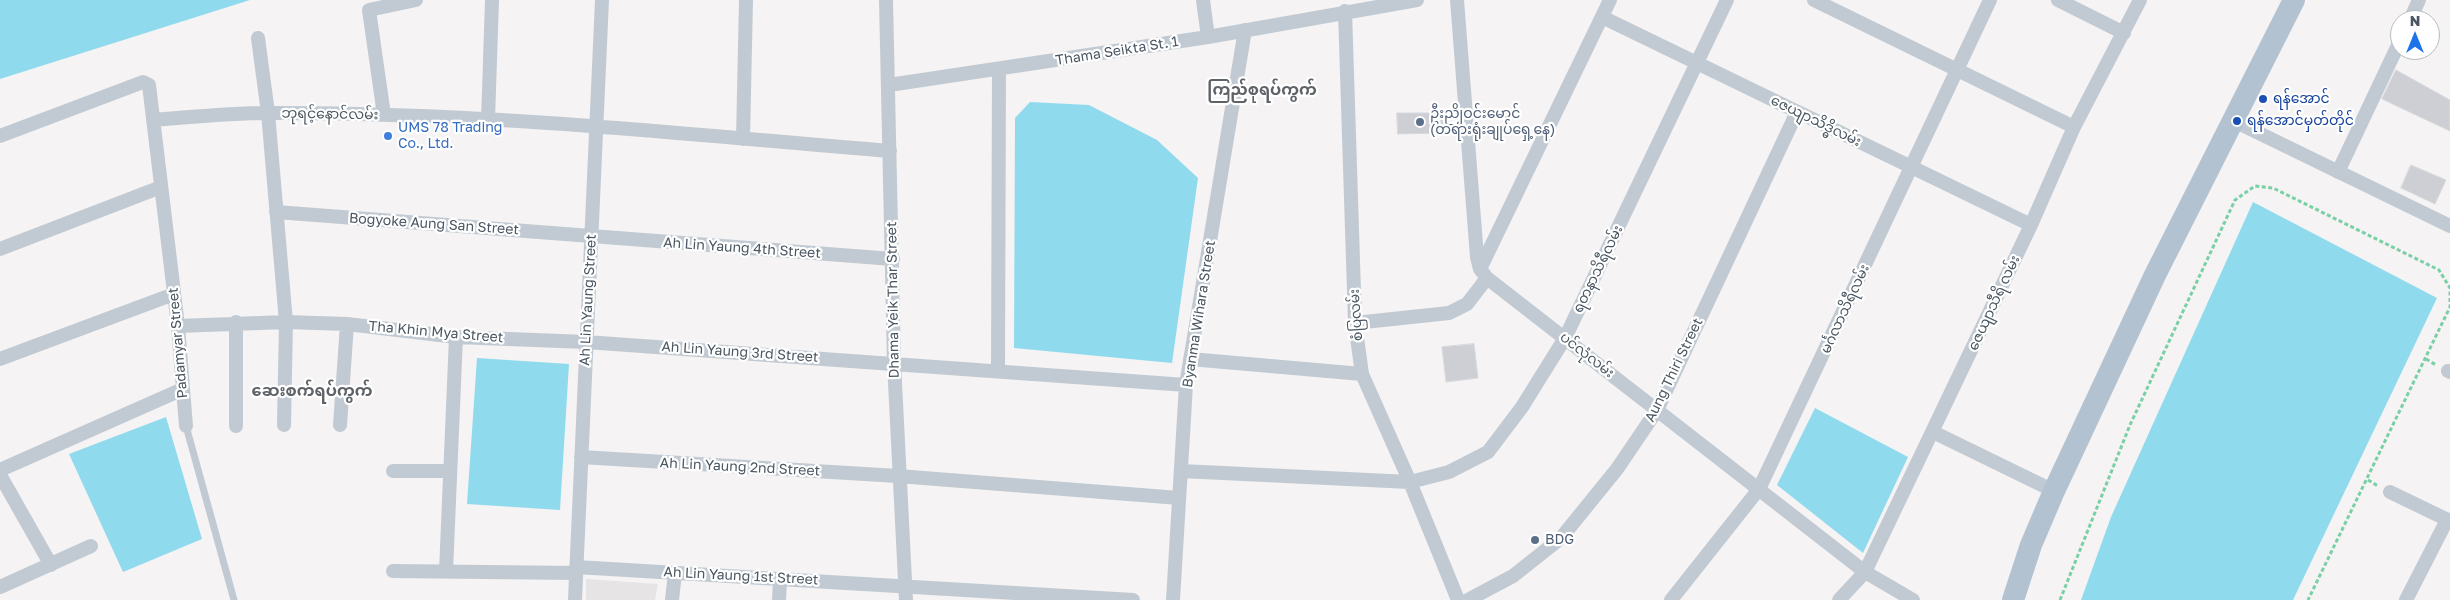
<!DOCTYPE html>
<html>
<head>
<meta charset="utf-8">
<style>
  body { margin:0 }
  #map { position:relative; width:2450px; height:600px; overflow:hidden; background:#f5f3f3; font-family:"Golos Text",sans-serif }
  canvas { display:block }
  .north { position:absolute; left:2390px; top:10px; width:50px; height:50px; box-sizing:border-box; background:#fff; border:1px solid #b7bbc0; border-radius:50%; rotate:0deg; font-size:14px; font-weight:700; line-height:20px; text-align:center; color:#4a5661 }
  .north::after { content:''; display:block; margin:auto; width:18px; height:22px; background:#1a73e8; clip-path:polygon(50% 0,100% 100%,50% 72%,0 100%) }
</style>
</head>
<body>
<div id="map">
<canvas width="2450" height="600"></canvas>
<div class="north">N</div>
</div>
<script>
const g = document.querySelector('canvas').getContext('2d');
g.lineJoin = 'round';
function fillPath(path, color) {
  g.fillStyle = color;
  g.fill(path, 'evenodd');
}
function trace(path, color, width, dash) {
  g.strokeStyle = color;
  g.lineWidth = width;
  g.lineCap = dash ? 'butt' : 'round';
  g.setLineDash(dash || []);
  g.stroke(path);
}
function drawText(font, color, halo, rows, align = 'center') {
  g.font = font + ' "Golos Text","Noto Sans Myanmar",sans-serif';
  g.lineWidth = 4.5;
  g.setLineDash([]);
  g.textBaseline = 'middle';
  g.strokeStyle = halo;
  g.fillStyle = color;
  for (const [text, x, y, turn = 0] of rows) {
    g.save();
    g.translate(x, y);
    g.rotate((+turn || 0) * Math.PI / 180);
    g.textAlign = isNaN(turn) ? turn : align;
    if (halo) g.strokeText(text, 0, 0);
    g.fillText(text, 0, 0);
    g.restore();
  }
}
const education = new Path2D(`
  M 586,579 L 658,584 L 655,600 L 586,600 Z`);
const water = new Path2D(`
  M 0,0 L 250,0 L 0,79 Z
  M 1030,102 L 1089,105 L 1157,140 L 1198,178 L 1172,363 L 1014,348 L 1015,118 Z
  M 2253,202 L 2437,298 L 2293,600 L 2081,600 L 2111,517 Z
  M 477,358 L 569,364 L 560,510 L 467,504 Z
  M 1815,408 L 1908,457 L 1863,553 L 1777,485 Z
  M 166,417 L 202,539 L 123,572 L 69,454 Z`);
const building = new Path2D(`
  M 2396,70 L 2450,100 L 2450,131 L 2382,99 Z
  M 1397,113 L 1443,113 L 1444,133 L 1398,134 Z
  M 2411,165 L 2446,180 L 2435,204 L 2401,188 Z
  M 1474,344 L 1478,378 L 1446,382 L 1442,347 Z`);
const path = new Path2D(`
  M 2426,359 L 2436,365
  M 2368,480 L 2378,486
  M 2060,600 L 2130,425 L 2235,200 L 2255,186 L 2273,188 L 2439,270 L 2450,288 L 2450,307 L 2308,600`);
const lane = new Path2D(`
  M 186,426 L 234,600`);
const street = new Path2D(`
  M 886,0 L 894,363 L 906,600
  M 1203,0 L 1208,37
  M 1457,0 L 1477,257 L 1480,269 L 1487,278 L 1865,572 L 1913,600
  M 1814,0 L 2074,127
  M 2058,0 L 2124,33
  M 1345,11 L 1355,323 L 1362,374 L 1410,482 L 1458,600
  M 1602,17 L 2031,225
  M 2410,20 L 2419,0
  M 258,38 L 268,113 L 286,322 L 284,425
  M 889,85 L 1208,37 L 1417,0
  M 384,115 L 369,10 L 416,0
  M 153,120 C 191,117 230,113 269,113 C 477,112 684,134 890,151
  M 488,120 L 492,0
  M 2232,120 L 2450,226
  M 0,136 L 143,82 L 149,85 L 178,326 L 186,426
  M 743,139 L 746,0
  M 2338,172 L 2400,41
  M 276,212 L 893,259
  M 0,249 L 161,187
  M 1480,269 L 1610,0
  M 1355,323 L 1449,313 L 1467,304 L 1487,278
  M 178,326 L 286,322 L 347,324 L 456,337 L 586,342 L 1186,385
  M 0,359 L 174,294
  M 1190,359 L 1362,374
  M 998,370 L 999,69
  M 2448,371 L 2450,372
  M 340,425 L 347,324
  M 236,426 L 236,322
  M 1933,432 L 2054,491
  M 581,457 L 898,476 L 1179,498
  M 0,470 L 183,389
  M 393,471 L 450,471
  M 1181,471 L 1410,482 L 1449,472 L 1488,452 L 1522,407 L 1565,338 L 1727,0
  M 0,475 L 51,565
  M 2390,492 L 2450,521
  M 576,567 L 1133,600
  M 393,571 L 576,573
  M 446,571 L 456,337
  M 0,587 L 91,546
  M 575,600 L 602,0
  M 672,600 L 675,573
  M 779,600 L 780,579
  M 1173,600 L 1186,385 L 1245,30
  M 1468,600 L 1513,576 L 1561,538 L 1617,469 L 1657,410 L 1797,112
  M 1671,600 L 1759,489 L 1990,0
  M 1839,600 L 1865,572 L 2031,225 L 2074,127 L 2140,0
  M 2406,600 L 2447,520`);
const primary = new Path2D(`
  M 2013,600 L 2031,545 L 2054,491 L 2155,275 L 2294,0`);
const markers = [
  [2263,99,5,"#1a4fb4"],
  [2237,121,5,"#1a4fb4"],
  [1420,122,5,"#5c6f8a"],
  [388,136,5,"#3f7fe0"],
  [1535,540,5,"#5c6f8a"]
];
const streetNames = [
  ["Thama Seikta St. 1",1117,51,-9],
  ["ဘုရင့်နောင်လမ်း",330,114,1],
  ["ဇေယျာသိဒ္ဓိလမ်း",1816,121,26],
  ["Bogyoke Aung San Street",434,224,4],
  ["Ah Lin Yaung 4th Street",742,248,4],
  ["ရတနာသိရီလမ်း",1598,269,-64],
  ["Ah Lin Yaung Street",588,300,-87],
  ["Dhama Yeik Thar Street",893,300,-91],
  ["ဇေယျာသီရိ လမ်း",1994,303,-65],
  ["မင်္ဂလာသိရီလမ်း",1845,309,-65],
  ["Byanma Wihara Street",1199,314,-81],
  ["စံပြလမ်း",1356,315,-94],
  ["Tha Khin Mya Street",436,332,5],
  ["Padamyar Street",178,343,-95],
  ["Ah Lin Yaung 3rd Street",740,352,4],
  ["ပင်လုံလမ်း",1587,355,38],
  ["Aung Thiri Street",1674,370,-64],
  ["Ah Lin Yaung 2nd Street",740,467,3],
  ["Ah Lin Yaung 1st Street",741,576,3]
];
const transitNames = [
  ["ရန်အောင်",2273,99],
  ["ရန်အောင်မှတ်တိုင်",2247,121]
];
const serviceNames = [
  ["ဦးညိုဝင်းမောင်",1430,114],
  ["(တရားရုံးချုပ်ရှေ့နေ)",1430,130],
  ["BDG",1545,540]
];
const shopNames = [
  ["UMS 78 Trading",398,128],
  ["Co., Ltd.",398,144]
];
const quarterNames = [
  ["ကြည်စုရပ်ကွက်",1262,90],
  ["ဆေးစက်ရပ်ကွက်",312,391]
];
fillPath(education, '#e6e4e5');
fillPath(water, '#90daee');
fillPath(building, '#cdcfd5');
trace(building, '#d7d9de', 1);
trace(path, '#7ad0a6', 3, [4, 2.5]);
trace(lane, '#c1cad2', 7);
trace(street, '#c1cad2', 14);
trace(primary, '#b3c2d1', 22);
for (const [x, y, r, color] of markers) {
  const dot = new Path2D();
  dot.arc(x, y, r, 0, 2 * Math.PI);
  g.fillStyle = color;
  g.fill(dot);
  trace(dot, '#fff', 2);
}
drawText('14px', '#4a5661', '#fff', streetNames);
drawText('14px', '#164399', '#fff', transitNames, 'left');
drawText('14px', '#4e5e75', '#fff', serviceNames, 'left');
drawText('14px', '#366cbe', '#fff', shopNames, 'left');
drawText('bold 16px', '#5f6368', '#fff', quarterNames);
</script>
</body>
</html>
